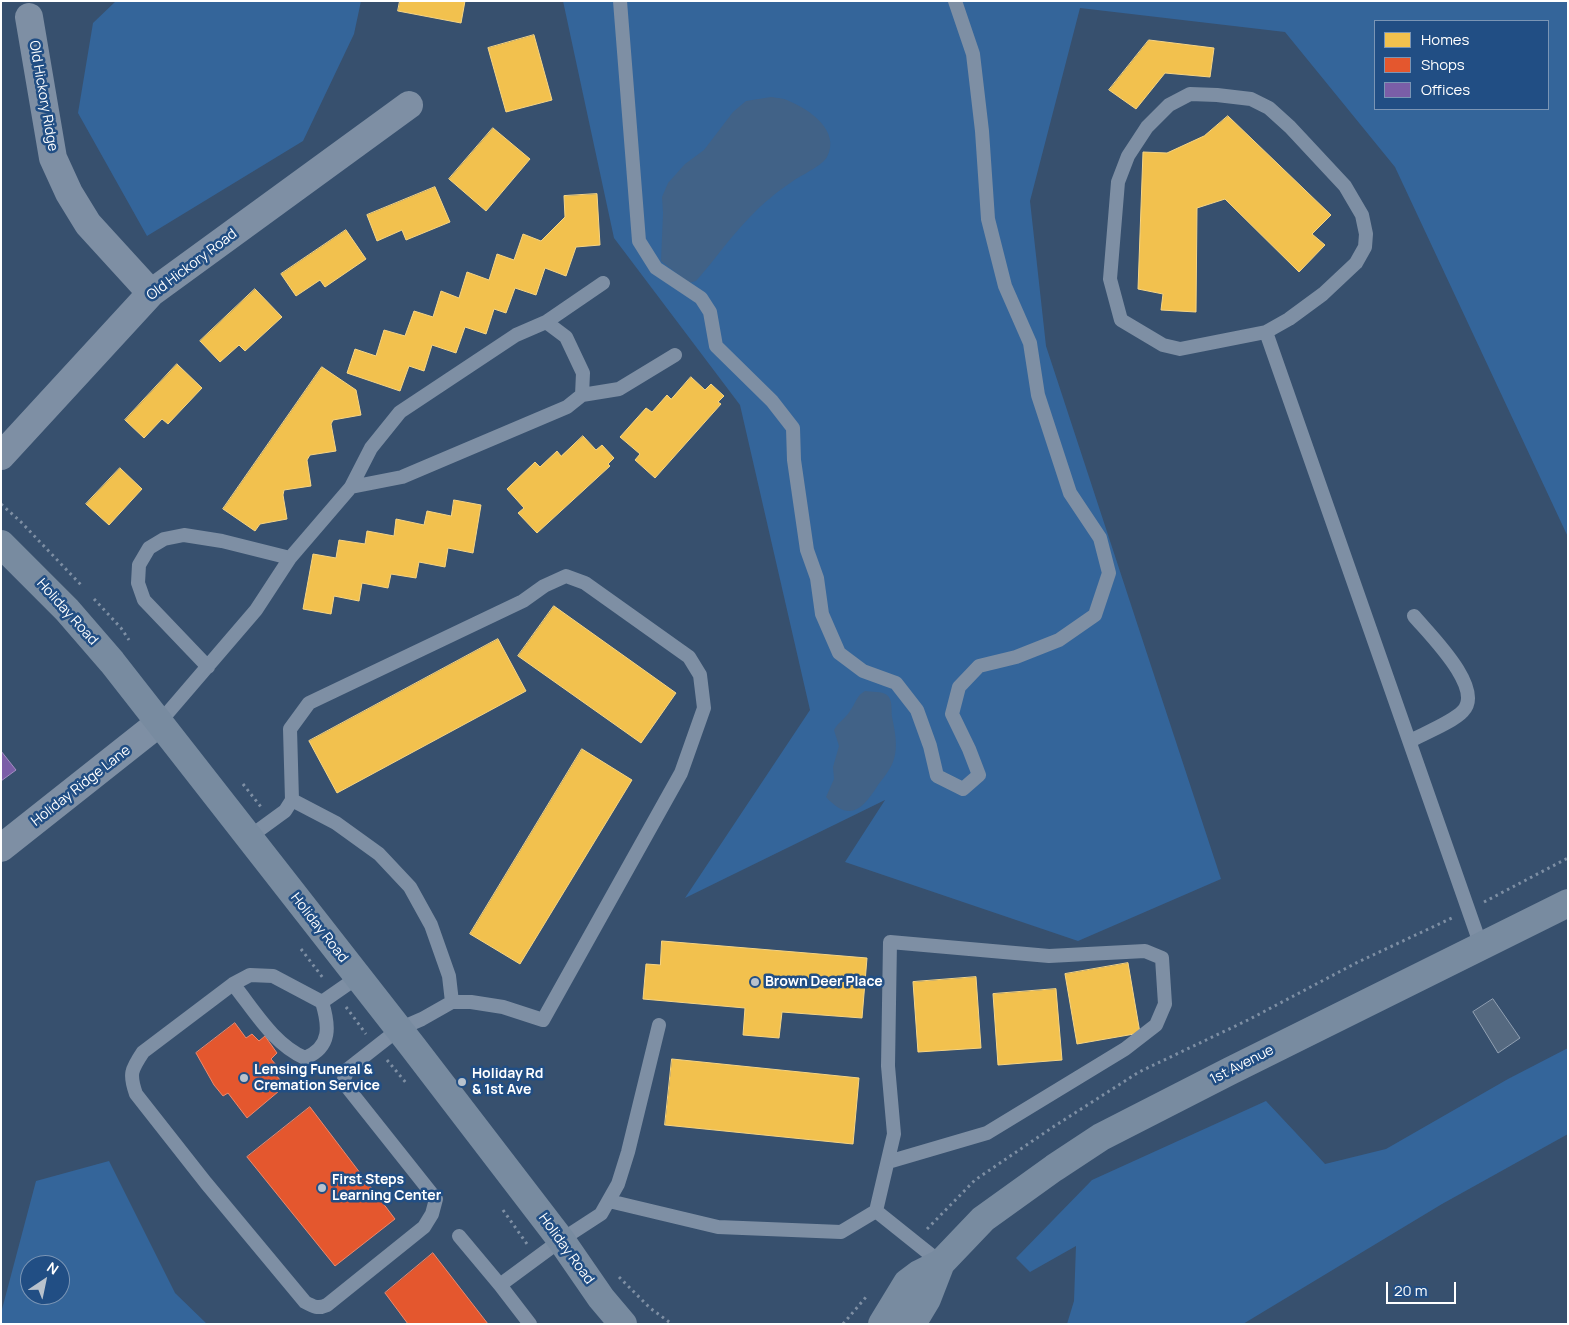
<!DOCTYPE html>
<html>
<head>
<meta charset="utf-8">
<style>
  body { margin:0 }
  #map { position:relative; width:1569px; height:1325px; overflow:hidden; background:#37506e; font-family:Manrope,sans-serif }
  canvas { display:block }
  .frame { position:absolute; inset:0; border:2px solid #fff; pointer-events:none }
  .legend { position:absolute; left:1374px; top:20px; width:175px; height:90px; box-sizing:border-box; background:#214e84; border:1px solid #7a95b5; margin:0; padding:6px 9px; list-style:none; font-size:15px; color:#fff }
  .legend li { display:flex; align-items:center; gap:10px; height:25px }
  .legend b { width:25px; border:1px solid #7a95b5 }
  .north { position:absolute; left:20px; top:1255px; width:50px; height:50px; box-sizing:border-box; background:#214e84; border:1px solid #7a95b5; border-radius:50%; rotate:34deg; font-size:14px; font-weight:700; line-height:20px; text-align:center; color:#fff }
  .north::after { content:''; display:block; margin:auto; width:18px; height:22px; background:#b9c2cc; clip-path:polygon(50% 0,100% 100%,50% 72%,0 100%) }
  .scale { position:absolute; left:1386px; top:1282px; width:70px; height:22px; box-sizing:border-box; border:2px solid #fff; border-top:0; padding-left:6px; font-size:15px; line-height:18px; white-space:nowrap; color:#fff; -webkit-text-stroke:4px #214e84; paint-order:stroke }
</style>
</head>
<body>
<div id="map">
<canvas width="1569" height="1325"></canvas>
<div class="frame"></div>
<ul class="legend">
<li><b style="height:14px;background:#f2c14e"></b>Homes</li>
<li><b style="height:14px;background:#e4572e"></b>Shops</li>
<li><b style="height:14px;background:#7b5ea7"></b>Offices</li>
</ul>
<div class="north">N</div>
<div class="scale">20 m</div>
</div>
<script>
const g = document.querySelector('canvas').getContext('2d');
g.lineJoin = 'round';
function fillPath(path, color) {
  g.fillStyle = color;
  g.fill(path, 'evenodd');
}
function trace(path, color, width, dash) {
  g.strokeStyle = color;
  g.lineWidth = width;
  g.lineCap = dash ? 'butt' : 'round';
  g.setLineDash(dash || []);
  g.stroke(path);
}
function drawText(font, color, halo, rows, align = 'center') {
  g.font = font + ' Manrope,sans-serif';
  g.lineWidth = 5;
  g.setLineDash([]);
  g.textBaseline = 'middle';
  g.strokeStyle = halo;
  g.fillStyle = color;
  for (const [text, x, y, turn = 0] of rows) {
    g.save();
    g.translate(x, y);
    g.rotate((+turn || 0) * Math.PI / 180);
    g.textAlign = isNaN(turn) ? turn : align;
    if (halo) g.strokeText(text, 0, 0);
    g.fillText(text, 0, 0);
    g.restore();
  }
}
const green = new Path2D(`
  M 116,1 L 361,1 L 354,34 L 303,141 L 147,236 L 78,113 L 93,23 Z
  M 563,1 L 1568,1 L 1568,537 L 1395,167 L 1285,32 L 1080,8 L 1030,201 L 1046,346 L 1221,879 L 1078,941 L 845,862 L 885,800 L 685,898 L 810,710 L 740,405 L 614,238 ZM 1375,21 L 1548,21 L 1548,109 L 1375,109 Z
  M 1568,1048 L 1568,1134 L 1442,1204 L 1243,1324 L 1067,1324 L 1074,1301 L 1076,1246 L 1030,1272 L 1016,1258 L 1092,1180 L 1266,1101 L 1325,1164 L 1386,1149 L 1508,1079 Z
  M 109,1161 L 175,1293 L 207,1324 L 1,1324 L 1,1313 L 36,1181 ZM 30,1265 L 60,1265 L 60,1295 L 30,1295 Z`);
const water = new Path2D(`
  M 771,97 C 777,98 784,98 789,101 C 809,109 841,131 827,157 C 823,165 802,175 793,181 C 778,191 762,204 750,217 C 730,237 714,261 696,281 L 689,283 L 661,261 L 663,213 L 662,197 L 668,183 L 685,164 L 704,150 L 733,112 L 746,101 Z
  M 865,691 C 871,692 882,691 887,695 C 893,700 891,710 892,717 C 895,731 898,746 894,759 C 891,769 884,777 878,785 C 863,809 850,823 826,797 L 834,779 L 833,767 L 839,746 L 834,730 C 839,721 845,719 850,711 C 856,703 856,696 865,691 Z`);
const homes = new Path2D(`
  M 400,1 L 465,1 L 461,23 L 398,11 Z
  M 534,35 L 552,100 L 506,112 L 488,48 Z
  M 1149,40 L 1214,48 L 1210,77 L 1165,73 L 1136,109 L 1109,90 Z
  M 1228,116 L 1331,215 L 1312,234 L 1325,245 L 1299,272 L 1225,199 L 1197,208 L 1196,312 L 1161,310 L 1163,294 L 1138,289 L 1143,152 L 1167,153 L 1204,136 Z
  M 493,128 L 530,159 L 486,211 L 449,179 Z
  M 435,187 L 450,222 L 406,240 L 402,230 L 377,241 L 367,215 Z
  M 597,194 L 600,245 L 576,247 L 566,276 L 545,268 L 536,295 L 515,288 L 506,313 L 494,309 L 486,334 L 465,327 L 456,353 L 432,345 L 424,371 L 409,366 L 400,391 L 347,373 L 355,349 L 376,356 L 384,330 L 405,336 L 414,311 L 433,317 L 441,291 L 459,298 L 467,272 L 489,280 L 497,254 L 514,260 L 523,234 L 541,241 L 565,217 L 564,196 Z
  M 346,230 L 366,259 L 325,287 L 320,280 L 296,296 L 281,274 Z
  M 255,289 L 282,317 L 245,351 L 239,345 L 220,362 L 200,341 Z
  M 177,364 L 202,388 L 168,424 L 162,419 L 144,438 L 125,420 Z
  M 322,367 L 356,390 L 361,415 L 333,420 L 331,424 L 336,451 L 310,455 L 307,460 L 311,486 L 284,490 L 283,495 L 287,519 L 260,524 L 255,531 L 223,509 Z
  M 691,377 L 705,390 L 711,384 L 724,396 L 718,402 L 721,404 L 655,478 L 635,460 L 640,454 L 620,437 L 646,408 L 652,412 L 667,395 L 671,399 Z
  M 583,436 L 596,450 L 602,445 L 614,458 L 608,464 L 610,466 L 537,533 L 518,513 L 524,508 L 507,489 L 535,462 L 540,467 L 557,451 L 561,456 Z
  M 120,468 L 142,489 L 109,525 L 86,504 Z
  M 454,500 L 481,505 L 473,553 L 448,548 L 445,567 L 419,562 L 416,578 L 391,574 L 388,588 L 362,583 L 359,601 L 334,596 L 331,614 L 303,609 L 313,554 L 336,558 L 339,540 L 365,544 L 367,531 L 394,536 L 396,519 L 424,525 L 427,511 L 451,516 Z
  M 554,606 L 676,693 L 641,743 L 518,656 Z
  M 498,639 L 526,691 L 337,793 L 309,741 Z
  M 582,749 L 632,780 L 520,964 L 470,934 Z
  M 662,941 L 867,958 L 862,1018 L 782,1012 L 779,1038 L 743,1035 L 745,1008 L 643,999 L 646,964 L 660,965 Z
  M 1128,963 L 1140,1033 L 1077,1044 L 1065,974 Z
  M 976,977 L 981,1048 L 918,1052 L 913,982 Z
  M 1056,989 L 1062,1060 L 998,1065 L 993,994 Z
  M 672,1059 L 859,1078 L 853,1144 L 665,1125 Z`);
const shops = new Path2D(`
  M 235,1023 L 246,1038 L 252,1034 L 259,1041 L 265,1036 L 277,1053 L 271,1059 L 277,1066 L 272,1070 L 285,1086 L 247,1118 L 228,1093 L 223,1096 L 214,1085 L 196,1053 Z
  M 310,1107 L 395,1219 L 335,1266 L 247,1157 Z
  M 433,1253 L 488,1324 L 408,1324 L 385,1293 Z`);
const offices = new Path2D(`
  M 1,751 L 16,770 L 1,781 Z`);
const building = new Path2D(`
  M 1493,999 L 1520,1038 L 1498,1053 L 1473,1012 Z`);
const path = new Path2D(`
  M 1,504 L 21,522 L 82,586
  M 94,599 L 121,628 L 129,640
  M 243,784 L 261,807
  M 1484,902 L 1568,858
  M 301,949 L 323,978
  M 346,1007 L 366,1034
  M 387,1060 L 407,1084
  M 503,1210 L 527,1244
  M 927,1229 L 975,1180 L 1053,1127 L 1139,1072 L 1248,1020 L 1358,962 L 1452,918
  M 619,1277 L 650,1308 L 672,1324
  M 843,1324 L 866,1297`);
const lane = new Path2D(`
  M 620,1 L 639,241 L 656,268 L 701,298 L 710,312 L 716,346 L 772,401 L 793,428 L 794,460 L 807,550 L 817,578 L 822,614 L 839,653 L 863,671 L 896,683 L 917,710 L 930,746 L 937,776 L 963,789 L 979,775 L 969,749 L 952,714 L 959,687 L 979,666 L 1016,657 L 1059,640 L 1095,615 L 1109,573 L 1100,538 L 1070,493 L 1038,395 L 1030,343 L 1005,286 L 988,219 L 982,131 L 973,54 L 955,1
  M 1190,94 L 1217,95 L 1251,99 L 1269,108 L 1290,127 L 1345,186 L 1362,215 L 1366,234 L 1365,247 L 1356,263 L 1323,294 L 1289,319 L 1266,332 L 1180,349 L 1163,345 L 1121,320 L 1110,279 L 1118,182 L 1128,156 L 1147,127 L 1169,105 Z
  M 546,322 L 603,283
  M 1266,332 L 1481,946
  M 582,395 L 619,389 L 675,355
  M 208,667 L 144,600 L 138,583 L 139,565 L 149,548 L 164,539 L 184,535 L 222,541 L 290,558
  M 159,723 L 256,610 L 290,558 L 351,487 L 402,477 L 567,407 L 582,395 L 583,373 L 566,337 L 546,322 L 516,335 L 400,412 L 371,448 L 351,487
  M 1410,741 C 1423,734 1453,722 1463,711 C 1485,688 1428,633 1414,616
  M 292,800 L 336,823 L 379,854 L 410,887 L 431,925 L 449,976 L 452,1002
  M 248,838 L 285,811 L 292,800 L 290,729 L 309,703 L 523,601 L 544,586 L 566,576 L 585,583 L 689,657 L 700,675 L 704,708 L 681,773 L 543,1020 L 503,1007 L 471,1002 L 452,1002 L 422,1019 L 399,1029 L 348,1069 L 343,1082 L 436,1199 L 432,1214 L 424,1227 L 327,1305 C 318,1309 314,1307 305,1302 L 206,1183 L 136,1094 C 129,1074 131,1070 143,1052 L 233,984 L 250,975 L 273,976 L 322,1002 L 358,977
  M 233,984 C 254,1010 273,1044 305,1058 C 332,1047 329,1025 322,1002
  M 609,1201 L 718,1227 L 841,1232 L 876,1211 L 894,1134 L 888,1066 L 890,942 L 1049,956 L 1145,951 L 1162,958 L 1165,1004 L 1156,1025 L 1125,1049 L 987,1133 L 888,1162
  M 876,1211 L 941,1263
  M 459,1236 L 500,1285
  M 530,1324 L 500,1285 L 561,1240 L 601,1214 L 618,1184 L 628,1152 L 659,1025`);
const street = new Path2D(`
  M 29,17 L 53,158 L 69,193 L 88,224 L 151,293
  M 1,456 L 151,293 L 409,105
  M 1,848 L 159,723`);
const secondary = new Path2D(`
  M 1,544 L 67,610 L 112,662 L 413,1047 L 561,1240 L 601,1298 L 623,1324
  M 882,1324 L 907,1283 L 919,1274 L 941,1263
  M 912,1324 L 927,1299 L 941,1263 L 983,1219 L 1054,1168 L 1101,1137 L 1230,1071 L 1568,903`);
const markers = [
  [755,982,5,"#b9c2cc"],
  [244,1078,5,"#b9c2cc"],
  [462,1082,5,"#b9c2cc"],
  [322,1188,5,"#b9c2cc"]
];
const streetNames = [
  ["Old Hickory Ridge",43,96,80],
  ["Old Hickory Road",192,265,-37],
  ["Holiday Road",67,612,48],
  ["Holiday Ridge Lane",81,786,-38],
  ["Holiday Road",319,928,52],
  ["1st Avenue",1242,1065,-27],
  ["Holiday Road",566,1249,54]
];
const poiNames = [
  ["Brown Deer Place",765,982],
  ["Lensing Funeral &",254,1070],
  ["Cremation Service",254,1086],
  ["Holiday Rd",472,1074],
  ["& 1st Ave",472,1090],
  ["First Steps",332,1180],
  ["Learning Center",332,1196]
];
fillPath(green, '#34659a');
fillPath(water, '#416287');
fillPath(homes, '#f2c14e');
trace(homes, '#f6d483', 1);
fillPath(shops, '#e4572e');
trace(shops, '#ec896d', 1);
fillPath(offices, '#7b5ea7');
trace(offices, '#a38ec1', 1);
fillPath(building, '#556980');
trace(building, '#91a0b2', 1);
trace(path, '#7e8fa4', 3, [2.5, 4]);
trace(lane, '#7e8fa4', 14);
trace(street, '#7e8fa4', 28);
trace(secondary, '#788ba0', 28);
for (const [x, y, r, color] of markers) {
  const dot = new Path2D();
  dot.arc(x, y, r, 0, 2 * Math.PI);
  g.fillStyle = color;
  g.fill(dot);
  trace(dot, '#214e84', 2);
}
drawText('14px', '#fff', '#214e84', streetNames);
drawText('bold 14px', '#fff', '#214e84', poiNames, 'left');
</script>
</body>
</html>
